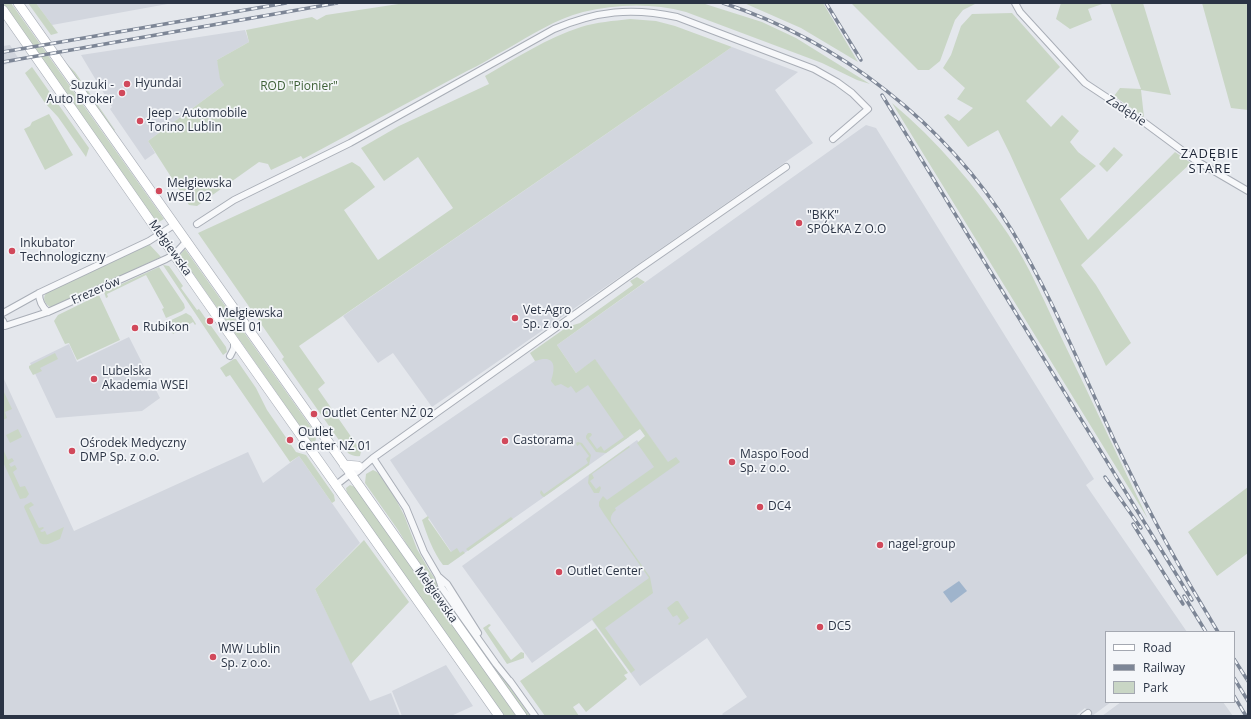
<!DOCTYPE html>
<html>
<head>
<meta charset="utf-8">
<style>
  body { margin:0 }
  #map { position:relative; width:1251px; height:719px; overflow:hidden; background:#e4e7ec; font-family:"Open Sans",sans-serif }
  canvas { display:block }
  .frame { position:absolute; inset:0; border:4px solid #2b3445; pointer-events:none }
  .legend { position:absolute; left:1105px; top:631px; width:130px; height:72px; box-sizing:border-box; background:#f4f6f9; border:1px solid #a4a8b1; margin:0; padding:5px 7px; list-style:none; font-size:12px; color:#2b3445 }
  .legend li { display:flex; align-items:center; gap:8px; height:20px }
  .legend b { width:20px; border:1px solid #a4a8b1 }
</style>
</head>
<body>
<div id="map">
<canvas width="1251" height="719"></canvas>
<div class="frame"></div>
<ul class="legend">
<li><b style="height:5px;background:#fff"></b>Road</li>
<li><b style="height:5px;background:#7d8696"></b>Railway</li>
<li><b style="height:11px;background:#c9d6c5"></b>Park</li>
</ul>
</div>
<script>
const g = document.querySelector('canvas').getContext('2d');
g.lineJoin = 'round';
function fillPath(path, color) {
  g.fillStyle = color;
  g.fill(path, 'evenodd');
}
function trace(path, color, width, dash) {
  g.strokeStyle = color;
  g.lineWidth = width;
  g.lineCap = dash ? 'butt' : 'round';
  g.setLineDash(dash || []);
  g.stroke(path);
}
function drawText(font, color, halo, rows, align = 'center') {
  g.font = font + ' "Open Sans",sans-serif';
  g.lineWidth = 3.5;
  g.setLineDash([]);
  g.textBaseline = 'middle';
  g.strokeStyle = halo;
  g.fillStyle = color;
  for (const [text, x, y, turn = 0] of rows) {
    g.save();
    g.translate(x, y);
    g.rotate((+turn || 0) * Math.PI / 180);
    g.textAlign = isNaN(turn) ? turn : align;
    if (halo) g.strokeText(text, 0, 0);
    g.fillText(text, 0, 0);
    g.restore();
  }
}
const built = new Path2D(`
  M 36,3 L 173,3 L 52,25 Z
  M 245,30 L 249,42 L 217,60 L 224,85 L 148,141 L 155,153 L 145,160 L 110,109 L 112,107 L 81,55 Z
  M 10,45 L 20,61 L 3,65 L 3,46 Z
  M 732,47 L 798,72 L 775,90 L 813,143 L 432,407 L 393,353 L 378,363 L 343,316 Z
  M 866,125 L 876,128 L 1094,479 L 1086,485 L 1187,632 L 1106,632 L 1106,702 L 1111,702 L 1092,716 L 1085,708 L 1075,716 L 724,716 L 722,714 L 747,697 L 707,638 L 640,686 L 592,620 L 532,663 L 462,566 L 637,440 L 658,469 L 668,463 L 595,360 L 576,373 L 557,345 Z
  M 129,337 L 160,398 L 142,411 L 56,418 L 30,363 L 69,344 L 77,362 Z
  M 554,348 L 581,386 L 589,381 L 629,437 L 456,559 L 390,460 Z
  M 3,377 L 74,531 L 248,452 L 263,483 L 299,456 L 360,543 L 315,589 L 370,701 L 391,693 L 400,716 L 3,716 Z
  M 446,665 L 473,706 L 451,716 L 402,716 L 392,691 Z
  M 1121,702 L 1223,702 L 1233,716 L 1102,716 Z`);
const green = new Path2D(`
  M 3,3 L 11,3 L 164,219 L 157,223 L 73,104 Z
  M 28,3 L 36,3 L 58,33 L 51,35 Z
  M 405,3 L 702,3 L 762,22 L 796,38 L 870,84 L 857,80 L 822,63 L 686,12 C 652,3 617,4 583,12 C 556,19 531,35 507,49 C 493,56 481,65 467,71 L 303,159 L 301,156 L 271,170 L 268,164 L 259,162 L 197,206 L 189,205 L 148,141 L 224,85 L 220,79 L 217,60 L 249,42 L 246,30 L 312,17 L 317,20 L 326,15 Z
  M 744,3 L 823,3 L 858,62 L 801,28 Z
  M 851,3 L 977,3 L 963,10 L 955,20 L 940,61 L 929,70 L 918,70 Z
  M 1061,3 L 1105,3 L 1088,9 L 1092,20 L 1070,29 L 1056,19 Z
  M 1110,3 L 1143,3 L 1171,95 L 1141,90 L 1144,117 L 1114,96 L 1120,88 L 1141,89 Z
  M 1202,3 L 1248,3 L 1248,110 L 1231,108 Z
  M 1012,13 L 1060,67 L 1026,101 L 1051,127 L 1062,115 L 1079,131 L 1070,142 L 1078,152 L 1096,166 L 1060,199 L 1088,240 L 1175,152 L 1191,163 L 1081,265 L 1096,285 L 1131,343 L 1106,366 L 1010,154 L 998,130 L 968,147 L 944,117 L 948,114 L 959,121 L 973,108 L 957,99 L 965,88 L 943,68 L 951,55 L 961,26 L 972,14 Z
  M 630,19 L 656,21 L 675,26 L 732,47 L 299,346 L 325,383 L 318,389 L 361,451 L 360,456 C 356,457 351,455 348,453 L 282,359 L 284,357 L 198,233 L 352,162 L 360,167 L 375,187 L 344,210 L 378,260 L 453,208 L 418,157 L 384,181 L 361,148 L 399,126 L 489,84 L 485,76 C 516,58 547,38 581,27 C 597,22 613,21 630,19 Z
  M 65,62 L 75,72 L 115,130 L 114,131 Z
  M 32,67 L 89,148 L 86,157 L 58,117 L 45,103 L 25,73 Z
  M 892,103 C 937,141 975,185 1008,234 C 1030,267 1046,305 1063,341 C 1092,400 1119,460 1148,519 Z
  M 49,114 L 73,155 L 45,170 L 24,129 L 30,126 L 32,122 Z
  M 1114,147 L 1123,155 L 1107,172 L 1099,164 Z
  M 149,244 L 161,257 L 56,306 L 50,307 C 44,303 42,297 47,292 Z
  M 185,249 L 311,427 L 316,439 L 314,444 L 311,442 L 180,255 Z
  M 163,265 L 169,266 L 183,286 L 181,288 L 197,310 L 199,309 L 226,347 L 227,352 L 223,355 Z
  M 159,267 L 184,304 L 185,308 L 182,311 L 166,318 L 162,309 L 164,308 L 146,275 L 107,294 L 108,297 L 106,298 L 104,292 Z
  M 637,277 L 645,282 L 557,345 L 576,373 L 595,359 L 668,462 L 676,457 L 680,462 L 615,508 L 616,510 C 612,513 609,518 612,523 L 650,577 L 653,593 L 605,628 L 635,670 L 631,673 L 592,619 L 649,578 L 604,514 L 599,506 L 599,502 L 603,496 L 607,500 L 654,467 L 637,443 L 645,436 L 640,429 L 606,453 L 596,452 L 586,438 L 586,436 L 588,433 L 591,433 L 592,435 L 589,438 L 597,449 L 601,446 L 604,451 L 624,437 L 588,385 L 576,393 L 571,386 L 568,388 L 561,384 L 555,386 L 551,381 C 556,366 555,354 535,361 L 530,353 L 567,327 L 580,323 L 633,285 L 630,281 Z
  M 99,295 L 120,340 L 77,360 L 69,343 L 65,344 L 54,321 L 58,315 Z
  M 186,313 L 191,316 L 196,324 L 195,325 L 193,322 L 173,334 L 167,322 Z
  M 55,353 L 58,359 L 40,368 L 42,371 L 33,375 L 29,368 L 29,366 Z
  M 234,359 L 236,359 L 256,388 L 267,410 L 296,452 L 306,455 L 334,495 L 335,501 L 332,503 L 299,456 L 290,462 L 230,375 L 226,377 L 220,368 Z
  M 3,390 L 12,409 L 5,412 L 7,418 L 3,420 Z
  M 18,429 L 22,437 L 10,443 L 6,435 Z
  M 578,442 L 582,443 L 591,455 L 589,465 L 544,497 L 542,496 L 540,493 L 541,490 L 544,494 L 588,463 L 586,459 L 589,456 L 580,444 L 577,446 L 576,443 Z
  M 629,446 L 630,447 L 592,474 L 594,478 L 590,481 L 596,489 L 600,486 L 601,488 L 599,493 L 594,493 L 588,483 L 589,475 Z
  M 3,449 L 8,460 L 12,458 L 14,461 L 9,464 L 11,467 L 15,465 L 17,469 L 13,472 L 20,487 L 25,486 L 29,494 L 26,498 L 20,499 L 3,462 Z
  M 373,470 L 377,472 L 380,475 L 394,496 L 404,515 L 417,549 L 429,570 L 530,716 L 526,716 L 421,568 L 398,530 L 365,483 L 366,474 Z
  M 350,485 L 355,487 L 517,716 L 503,716 L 347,494 L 346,488 Z
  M 1248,487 L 1248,553 L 1217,576 L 1188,532 Z
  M 31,502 L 34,505 L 29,508 L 39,528 L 43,527 L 44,528 L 40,531 L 42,532 L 45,531 L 47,535 L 64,527 L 60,539 C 54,541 46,547 40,543 L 24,507 L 25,505 Z
  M 428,516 L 429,518 L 428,519 L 451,552 L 457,548 L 460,553 L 463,551 L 465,553 L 448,565 L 443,565 C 433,552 427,535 422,520 Z
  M 511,517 L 513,519 L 468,551 L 466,549 Z
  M 364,540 L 409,602 L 351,664 L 315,589 Z
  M 676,601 L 678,601 L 689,618 L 679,625 L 678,624 L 681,621 L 677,615 L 673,617 L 667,608 Z
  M 489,624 L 491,625 L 488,628 L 511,660 L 521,652 L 524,653 L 524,658 L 507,664 L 483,628 Z
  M 596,628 L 628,673 L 624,675 L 627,679 L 586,712 L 579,703 L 573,707 L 579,716 L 545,716 L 520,681 Z`);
const water = new Path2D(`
  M 959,581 L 967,591 L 951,603 L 943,592 Z`);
const minor = new Path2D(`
  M 1015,3 L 1020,12 L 1085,83 L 1141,120 L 1195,160 L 1248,191
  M 197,224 L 234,200 L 350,143 L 554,29 C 597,11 631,7 677,17 L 814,69 L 837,82 L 852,93 L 868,109 L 833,139
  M 39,293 C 39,301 42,307 48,312
  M 3,313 L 39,293 L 149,241 L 174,225
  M 3,321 L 5,326 L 48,312 L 166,259 L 175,254 L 186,242
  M 230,356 L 234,348 L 234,341
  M 373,458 L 406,508 L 424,552 L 438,576 L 442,588 L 496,664 L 512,684
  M 351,474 L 357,472 L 373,458 L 640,268 L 786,167
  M 336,485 L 354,471
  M 439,577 L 447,584 L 478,633
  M 510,681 L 535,716
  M 1084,716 L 1088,713`);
const secondary = new Path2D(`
  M 18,3 L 522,716
  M 3,10 L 244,355 L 499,716
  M 344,465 L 358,466`);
const rail = new Path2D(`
  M 723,3 C 840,41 946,124 1011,229 C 1052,296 1082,371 1115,442 C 1146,507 1180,570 1218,632
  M 826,3 L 861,60
  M 3,52 L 286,3
  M 3,62 L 337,3
  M 882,95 L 1192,600
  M 1105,477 L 1141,528
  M 1133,524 L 1183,604
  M 1184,596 L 1206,632
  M 1234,659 L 1248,681
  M 1234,678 L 1248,701
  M 1234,696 L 1246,716`);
const markers = [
  [127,84,4,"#d1495b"],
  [122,93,4,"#d1495b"],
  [140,121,4,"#d1495b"],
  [159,191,4,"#d1495b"],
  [799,223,4,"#d1495b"],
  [12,251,4,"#d1495b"],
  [515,318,4,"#d1495b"],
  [210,321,4,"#d1495b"],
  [135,328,4,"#d1495b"],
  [94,379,4,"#d1495b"],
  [314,414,4,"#d1495b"],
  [290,440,4,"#d1495b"],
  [505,441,4,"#d1495b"],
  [72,451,4,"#d1495b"],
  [732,462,4,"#d1495b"],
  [760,507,4,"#d1495b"],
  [880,545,4,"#d1495b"],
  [559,572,4,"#d1495b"],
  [820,627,4,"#d1495b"],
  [213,657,4,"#d1495b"]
];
const poiNames = [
  ["Hyundai",135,84],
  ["Suzuki -",114,86,"right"],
  ["Auto Broker",114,100,"right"],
  ["Jeep - Automobile",148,114],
  ["Torino Lublin",148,128],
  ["Mełgiewska",167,184],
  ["WSEI 02",167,198],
  ["\"BKK\"",807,216],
  ["SPÓŁKA Z O.O",807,230],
  ["Inkubator",20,244],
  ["Technologiczny",20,258],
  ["Vet-Agro",523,311],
  ["Sp. z o.o.",523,325],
  ["Mełgiewska",218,314],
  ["WSEI 01",218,328],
  ["Rubikon",143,328],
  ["Lubelska",102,372],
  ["Akademia WSEI",102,386],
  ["Outlet Center NŻ 02",322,414],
  ["Outlet",298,433],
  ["Center NŻ 01",298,447],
  ["Castorama",513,441],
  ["Ośrodek Medyczny",80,444],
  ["DMP Sp. z o.o.",80,458],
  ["Maspo Food",740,455],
  ["Sp. z o.o.",740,469],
  ["DC4",768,507],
  ["nagel-group",888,545],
  ["Outlet Center",567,572],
  ["DC5",828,627],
  ["MW Lublin",221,650],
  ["Sp. z o.o.",221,664]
];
const parkNames = [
  ["ROD \"Pionier\"",299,87]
];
const streetNames = [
  ["Zadębie",1126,111,33],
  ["Mełgiewska",170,248,55],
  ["Frezerów",96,291,-24],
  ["Mełgiewska",436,595,55]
];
const neighbourhoodNames = [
  ["ZADĘBIE",1210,154],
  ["STARE",1210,169]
];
fillPath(built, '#d2d6de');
fillPath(green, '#c9d6c5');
fillPath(water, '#9fb4cc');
trace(minor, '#a9aeb7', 8);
trace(secondary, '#a9aeb7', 10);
trace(minor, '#f7f8fa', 6);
trace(secondary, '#fff', 9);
trace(rail, '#7d8696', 3.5);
trace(rail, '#f4f6f9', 2, [6]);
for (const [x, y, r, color] of markers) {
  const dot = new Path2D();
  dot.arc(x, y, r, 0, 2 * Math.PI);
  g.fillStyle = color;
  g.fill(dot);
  trace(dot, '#f4f6f9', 1.5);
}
drawText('12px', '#2b3445', '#f4f6f9', poiNames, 'left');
drawText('12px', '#3f6138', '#f4f6f9', parkNames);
drawText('12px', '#2b3445', '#f4f6f9', streetNames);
g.letterSpacing = '1px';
drawText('13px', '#1d2536', '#f4f6f9', neighbourhoodNames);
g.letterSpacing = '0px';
</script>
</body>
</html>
